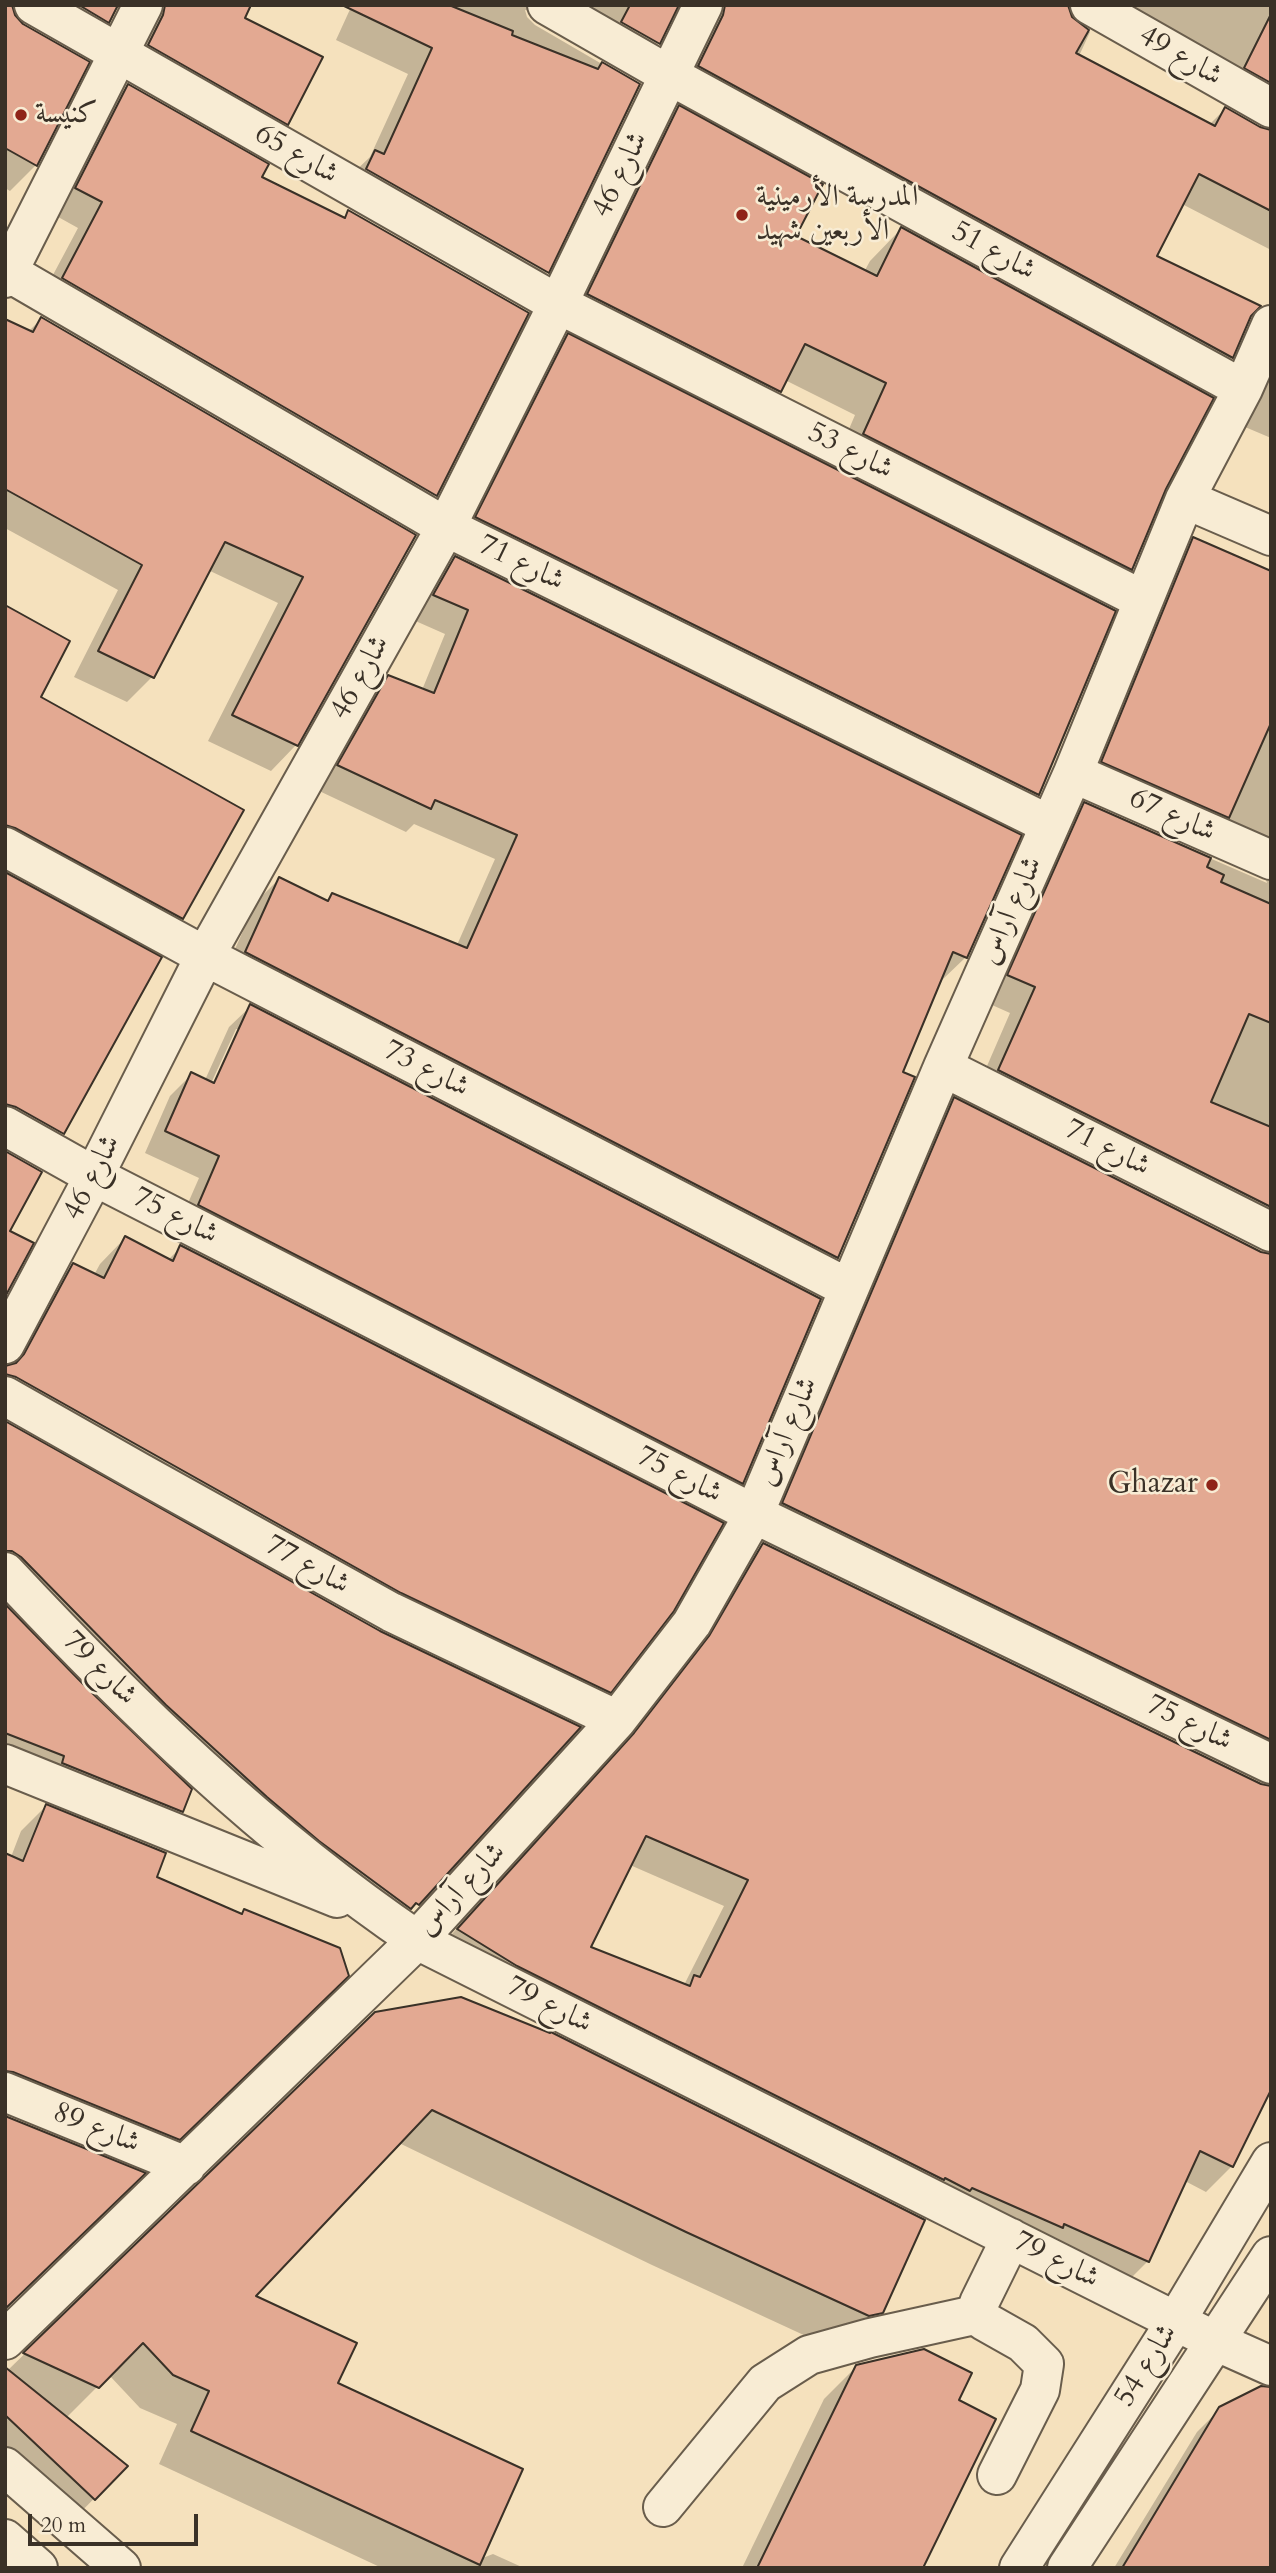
<!DOCTYPE html>
<html>
<head>
<meta charset="utf-8">
<style>
  body { margin:0 }
  #map { position:relative; width:1276px; height:2573px; overflow:hidden; background:#f5e1bd; font-family:Cardo,serif }
  canvas { display:block }
  .frame { position:absolute; inset:0; border:7px solid #3a3127; pointer-events:none }
  .scale { position:absolute; left:28px; top:2514px; width:170px; height:32px; box-sizing:border-box; border:4px solid #3a3127; border-top:0; padding-left:9px; font-size:21px; line-height:24px; white-space:nowrap; color:#3a3127; -webkit-text-stroke:5px #f8ecd4; paint-order:stroke }
</style>
</head>
<body>
<div id="map">
<canvas width="1276" height="2573"></canvas>
<div class="frame"></div>
<div class="scale">20 m</div>
</div>
<script>
const g = document.querySelector('canvas').getContext('2d');
g.lineJoin = 'round';
function fillPath(path, color) {
  g.fillStyle = color;
  g.fill(path, 'evenodd');
}
function trace(path, color, width, dash) {
  g.strokeStyle = color;
  g.lineWidth = width;
  g.lineCap = dash ? 'butt' : 'round';
  g.setLineDash(dash || []);
  g.stroke(path);
}
function drawText(font, color, halo, rows, align = 'center') {
  g.font = font + ' Cardo,Amiri,serif';
  g.lineWidth = 5;
  g.setLineDash([]);
  g.textBaseline = 'middle';
  g.strokeStyle = halo;
  g.fillStyle = color;
  for (const [text, x, y, turn = 0] of rows) {
    g.save();
    g.translate(x, y);
    g.rotate((+turn || 0) * Math.PI / 180);
    g.textAlign = isNaN(turn) ? turn : align;
    if (halo) g.strokeText(text, 0, 0);
    g.fillText(text, 0, 0);
    g.restore();
  }
}
const shadow = new Path2D(`
  M 5,5 L 249,5 L 243,19 L 287,124 L 261,150 L 123,71 L 127,11 L 115,8 L 108,22 L 82,48 L 19,11 L 12,10 L 36,165 L 10,191 L 5,188 Z
  M 352,5 L 1271,5 L 1271,250 L 1182,204 L 1155,257 L 1249,315 L 1231,357 L 1205,383 L 673,92 L 687,11 L 675,8 L 658,43 L 632,69 L 532,11 L 525,10 L 527,17 L 535,25 L 638,85 L 547,272 L 521,298 L 349,177 L 370,157 L 408,74 L 336,40 ZM 1068,10 L 1084,17 L 1264,122 L 1266,130 L 1225,109 L 1209,125 L 1079,56 L 1090,32 L 1070,18 Z
  M 128,86 L 260,178 L 342,219 L 349,212 L 527,313 L 435,495 L 410,520 L 38,303 L 78,228 L 51,213 L 103,111 Z
  M 679,107 L 794,236 L 864,272 L 870,261 L 901,229 L 1164,488 L 1131,569 L 1097,603 L 1038,794 L 1015,817 L 454,540 L 545,358 L 570,333 L 557,326 L 647,139 ZM 785,380 L 855,415 L 832,469 L 745,425 L 779,391 Z
  M 41,319 L 414,536 L 296,745 L 271,771 L 208,741 L 278,603 L 208,570 L 152,677 L 127,702 L 74,677 L 118,590 L 5,528 L 5,321 L 28,332 Z
  M 1271,327 L 1271,438 L 1238,424 Z
  M 1194,539 L 1271,573 L 1271,2086 L 1232,2166 L 1206,2192 L 1185,2181 L 1148,2261 L 1122,2287 L 433,1955 L 609,1761 L 684,1664 L 737,1571 L 763,1545 L 1267,1786 L 1263,1777 L 758,1529 L 929,1125 L 954,1099 L 1267,1255 L 1264,1247 L 974,1096 L 1010,1013 L 983,1001 L 1059,830 L 1085,804 L 1267,883 L 1264,873 L 1077,788 L 1168,565 ZM 630,1865 L 724,1906 L 684,1985 L 589,1948 Z
  M 455,558 L 966,957 L 942,980 L 940,979 L 901,1073 L 837,1257 L 813,1281 L 223,976 L 256,902 L 279,879 L 326,902 L 332,895 L 457,945 L 495,859 L 414,824 L 406,832 L 315,789 L 365,700 L 389,677 L 422,690 L 445,634 L 411,619 L 432,581 Z
  M 5,607 L 38,698 L 182,918 L 156,943 L 5,861 Z
  M 5,874 L 62,1133 L 37,1158 L 5,1140 Z
  M 251,1006 L 742,1483 L 720,1504 L 178,1226 L 199,1178 L 145,1153 L 170,1096 L 192,1074 L 205,1080 L 229,1027 ZM 236,1029 L 240,1029 L 212,1091 L 208,1090 Z
  M 125,1238 L 168,1260 L 181,1247 L 609,1691 L 584,1717 L 5,1410 L 5,1376 L 24,1381 L 7,1368 L 48,1290 L 73,1265 L 94,1275 L 100,1264 Z
  M 5,1423 L 380,1633 L 578,1728 L 392,1930 L 5,1592 Z
  M 5,1606 L 181,1811 L 156,1837 L 5,1768 Z
  M 46,1806 L 155,1878 L 241,1915 L 245,1911 L 321,2001 L 153,2164 L 5,2104 L 5,1855 L 11,1857 L 21,1831 Z
  M 376,2013 L 545,2031 L 923,2221 L 881,2312 L 847,2346 L 834,2349 L 652,2265 L 399,2143 L 253,2297 L 336,2384 L 480,2559 L 493,2554 L 524,2568 L 382,2568 L 159,2464 L 177,2424 L 140,2408 L 109,2375 L 66,2418 L 125,2467 L 71,2522 L 5,2459 L 5,2369 L 7,2371 Z
  M 857,2366 L 956,2400 L 921,2568 L 742,2568 L 824,2399 Z
  M 1220,2409 L 1271,2568 L 1114,2568 L 1197,2432 Z`);
const building = new Path2D(`
  M 5,5 L 12,5 L 15,15 L 23,24 L 90,62 L 37,166 L 5,148 Z
  M 79,5 L 118,5 L 109,23 Z
  M 165,5 L 251,5 L 245,18 L 323,57 L 288,125 L 148,45 L 163,15 Z
  M 342,5 L 449,5 L 513,31 L 512,35 L 598,69 L 602,62 L 640,84 L 549,273 L 366,169 L 375,150 L 384,154 L 432,48 Z
  M 630,5 L 679,5 L 660,44 L 621,22 Z
  M 725,5 L 1068,5 L 1072,17 L 1089,30 L 1076,53 L 1215,126 L 1225,107 L 1260,127 L 1271,130 L 1271,211 L 1199,174 L 1157,256 L 1261,306 L 1251,316 L 1233,358 L 698,66 L 723,15 Z
  M 1271,14 L 1271,83 L 1244,68 Z
  M 128,84 L 269,164 L 262,177 L 345,218 L 348,210 L 529,313 L 437,496 L 62,278 L 102,202 L 75,188 Z
  M 679,105 L 823,184 L 796,236 L 877,276 L 901,227 L 1214,398 L 1166,489 L 1132,570 L 863,434 L 886,383 L 805,344 L 781,392 L 587,294 Z
  M 41,317 L 416,535 L 298,746 L 232,715 L 303,577 L 225,542 L 154,678 L 98,651 L 142,565 L 5,489 L 5,319 L 33,332 Z
  M 568,333 L 1116,611 L 1039,795 L 475,517 Z
  M 1193,537 L 1271,571 L 1271,723 L 1229,818 L 1101,762 Z
  M 455,556 L 1022,835 L 967,958 L 953,952 L 903,1072 L 915,1077 L 838,1258 L 245,952 L 279,877 L 328,901 L 332,893 L 467,948 L 517,835 L 435,800 L 431,809 L 337,765 L 388,675 L 434,693 L 468,610 L 433,595 Z
  M 5,605 L 70,641 L 41,697 L 244,810 L 183,919 L 15,828 L 5,825 Z
  M 1084,802 L 1211,858 L 1207,867 L 1224,875 L 1221,882 L 1271,904 L 1271,1023 L 1249,1014 L 1211,1102 L 1271,1127 L 1271,1207 L 998,1070 L 1035,987 L 1007,975 Z
  M 5,872 L 162,957 L 64,1134 L 16,1107 L 5,1104 Z
  M 250,1004 L 821,1299 L 743,1484 L 198,1205 L 219,1156 L 165,1131 L 191,1072 L 214,1083 Z
  M 954,1097 L 1261,1252 L 1271,1254 L 1271,1740 L 782,1503 Z
  M 5,1151 L 42,1172 L 10,1231 L 34,1243 L 5,1297 Z
  M 125,1236 L 173,1261 L 180,1245 L 724,1523 L 674,1611 L 611,1693 L 401,1593 L 16,1377 L 5,1374 L 5,1366 L 16,1363 L 24,1354 L 73,1263 L 104,1278 Z
  M 5,1421 L 380,1631 L 581,1727 L 419,1905 L 416,1903 L 411,1909 L 319,1841 L 267,1797 L 166,1705 L 21,1557 L 12,1551 L 5,1551 Z
  M 763,1543 L 1261,1784 L 1271,1786 L 1271,2090 L 1233,2167 L 1200,2151 L 1149,2262 L 1064,2224 L 1063,2228 L 972,2188 L 970,2191 L 945,2178 L 944,2180 L 517,1966 L 457,1929 L 634,1733 L 709,1636 ZM 646,1836 L 748,1880 L 700,1977 L 694,1975 L 690,1986 L 591,1947 Z
  M 5,1604 L 86,1687 L 192,1789 L 183,1812 L 62,1763 L 64,1756 L 5,1733 Z
  M 46,1804 L 166,1853 L 157,1877 L 242,1914 L 244,1909 L 340,1948 L 349,1976 L 180,2140 L 13,2072 L 5,2071 L 5,1853 L 23,1861 Z
  M 461,1997 L 550,2033 L 545,2029 L 925,2220 L 883,2313 L 869,2316 L 686,2232 L 432,2110 L 256,2296 L 357,2343 L 338,2383 L 523,2469 L 480,2565 L 191,2431 L 209,2391 L 173,2375 L 143,2343 L 99,2388 L 23,2353 L 375,2012 Z
  M 5,2116 L 146,2173 L 5,2309 Z
  M 924,2349 L 972,2373 L 959,2400 L 996,2419 L 923,2568 L 757,2568 L 856,2365 Z
  M 5,2367 L 128,2466 L 95,2500 L 5,2415 Z
  M 1261,2386 L 1271,2387 L 1271,2568 L 1122,2568 L 1219,2407 Z`);
const minor = new Path2D(`
  M 34,5 L 558,304 L 1143,600
  M 547,5 L 669,75 L 1243,389
  M 1090,5 L 1271,108
  M 8,272 L 446,527 L 1050,825
  M 5,278 L 143,5
  M 1185,499 L 1271,536
  M 1073,773 L 1271,860
  M 5,847 L 205,956 L 848,1288
  M 943,1067 L 1271,1232
  M 5,1126 L 94,1176 L 754,1514 L 1271,1764
  M 5,1344 L 94,1176 L 205,956 L 446,527 L 558,304 L 703,5
  M 5,1396 L 139,1472 L 391,1612 L 617,1720
  M 5,1572 C 131,1707 264,1836 417,1940 L 1215,2341 L 1271,2366
  M 5,1764 L 337,1898
  M 5,2092 L 186,2166
  M 5,2340 L 417,1940 L 617,1720 L 692,1623 L 754,1514 L 943,1067 L 1073,773 L 1185,499 L 1243,389 L 1271,325
  M 5,2467 L 121,2568
  M 997,2475 L 1040,2390 L 1044,2364 L 1023,2343 L 984,2321 L 979,2314 L 979,2303 L 1011,2238
  M 663,2507 L 765,2383 L 809,2355 L 870,2338 L 979,2314
  M 5,2539 L 38,2568
  M 1019,2568 L 1176,2321 L 1271,2162
  M 1067,2568 L 1271,2256`);
const markers = [
  [21,115,7,"#8f2418"],
  [742,215,7,"#8f2418"],
  [1212,1485,7,"#8f2418"]
];
const streetNames = [
  ["شارع 49",1180,57,30],
  ["شارع 65",296,155,30],
  ["شارع 46",621,175,-64],
  ["شارع 51",993,252,29],
  ["شارع 53",850,452,27],
  ["شارع 71",521,564,26],
  ["شارع 46",361,678,-61],
  ["شارع 67",1172,816,24],
  ["شارع آراس",1012,911,-66],
  ["شارع 73",426,1070,27],
  ["شارع 71",1107,1149,27],
  ["شارع 46",93,1178,-63],
  ["شارع 75",175,1217,27],
  ["شارع آراس",788,1432,-67],
  ["شارع 75",679,1476,27],
  ["شارع 77",307,1566,29],
  ["شارع 79",99,1669,45],
  ["شارع 75",1189,1724,26],
  ["شارع آراس",462,1890,-47],
  ["شارع 79",549,2006,27],
  ["شارع 89",96,2129,22],
  ["شارع 79",1056,2261,27],
  ["شارع 54",1147,2366,-58]
];
const poiNames = [
  ["كنيسة",35,115],
  ["المدرسة الأرمينية",756,198],
  ["الأربعين شهيد",756,232],
  ["Ghazar",1198,1485,"right"]
];
fillPath(shadow, '#0003');
fillPath(building, '#e3a992');
trace(building, '#3a3127', 2);
trace(minor, '#695d4c', 42);
trace(minor, '#f8ecd4', 38);
for (const [x, y, r, color] of markers) {
  const dot = new Path2D();
  dot.arc(x, y, r, 0, 2 * Math.PI);
  g.fillStyle = color;
  g.fill(dot);
  trace(dot, '#f8ecd4', 2.5);
}
drawText('30px', '#3a3127', '#f8ecd4', streetNames);
drawText('30px', '#3a3127', '#f8ecd4', poiNames, 'left');
</script>
</body>
</html>
